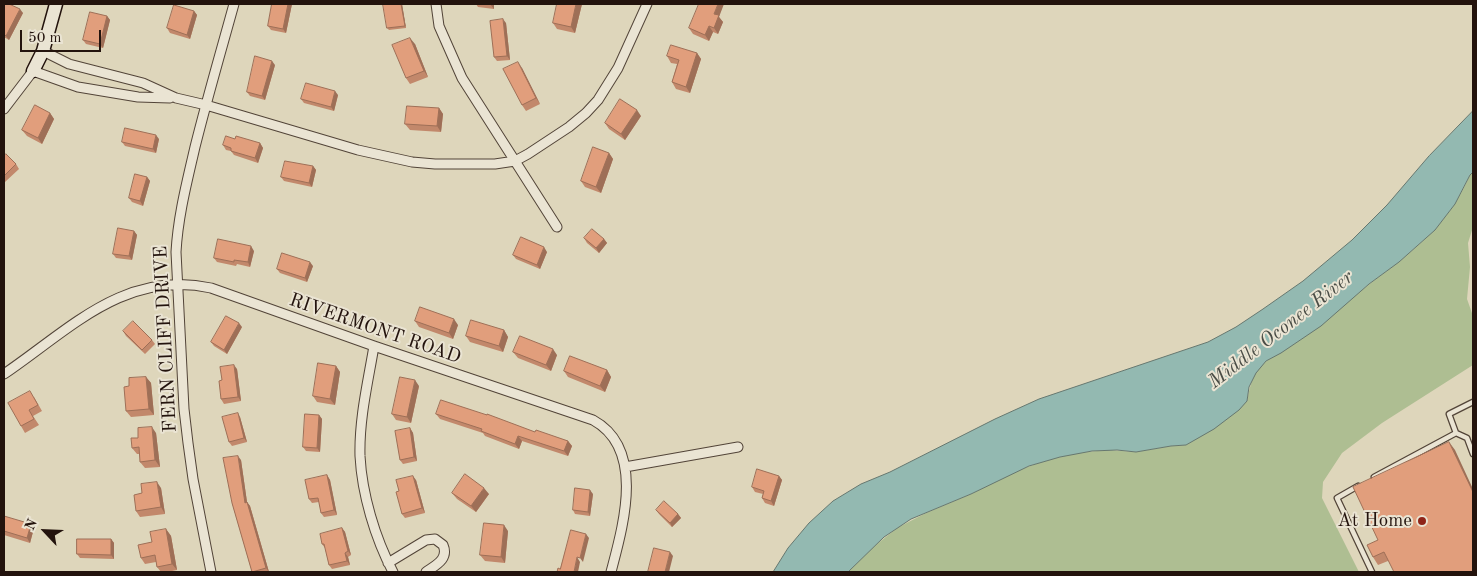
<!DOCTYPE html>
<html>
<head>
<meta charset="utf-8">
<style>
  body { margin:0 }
  #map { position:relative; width:1477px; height:576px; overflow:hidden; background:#ded6bb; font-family:"Old Standard TT",serif }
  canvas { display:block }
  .frame { position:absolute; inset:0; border:5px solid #23130d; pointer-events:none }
  .north { position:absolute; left:20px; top:506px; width:50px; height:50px; -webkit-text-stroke:4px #eae4d3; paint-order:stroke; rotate:295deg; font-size:14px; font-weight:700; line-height:20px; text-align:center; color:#23130d }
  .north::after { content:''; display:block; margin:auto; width:18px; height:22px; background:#23130d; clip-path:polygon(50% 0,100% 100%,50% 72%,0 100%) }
  .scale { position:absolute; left:20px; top:30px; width:81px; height:22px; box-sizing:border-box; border:2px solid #23130d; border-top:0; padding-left:6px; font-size:15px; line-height:18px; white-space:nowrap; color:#23130d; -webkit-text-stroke:4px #eae4d3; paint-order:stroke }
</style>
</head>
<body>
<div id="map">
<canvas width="1477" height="576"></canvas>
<div class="frame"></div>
<div class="north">N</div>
<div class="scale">50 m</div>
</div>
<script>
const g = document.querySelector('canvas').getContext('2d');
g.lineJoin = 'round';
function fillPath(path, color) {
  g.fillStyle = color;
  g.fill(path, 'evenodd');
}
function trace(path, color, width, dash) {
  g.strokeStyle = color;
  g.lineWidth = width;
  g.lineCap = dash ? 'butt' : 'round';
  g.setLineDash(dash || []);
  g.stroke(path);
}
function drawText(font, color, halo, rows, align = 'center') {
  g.font = font + ' "Old Standard TT",serif';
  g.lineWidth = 4;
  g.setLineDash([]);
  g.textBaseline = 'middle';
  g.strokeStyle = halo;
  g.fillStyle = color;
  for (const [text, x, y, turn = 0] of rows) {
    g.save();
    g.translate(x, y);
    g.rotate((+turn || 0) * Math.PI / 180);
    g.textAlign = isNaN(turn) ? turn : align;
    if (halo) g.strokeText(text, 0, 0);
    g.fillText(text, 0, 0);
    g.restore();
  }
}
const green = new Path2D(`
  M 1473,172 L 1473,227 L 1468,243 L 1470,267 L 1467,299 L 1473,316 L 1473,365 L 1382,423 L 1342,453 L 1323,482 L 1322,498 L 1359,572 L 848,572 L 872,548 L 897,528 L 926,513 L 971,494 L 1014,472 L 1044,461 L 1076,453 L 1108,450 L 1136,452 L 1171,446 L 1186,445 L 1247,401 C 1249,391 1251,381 1256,372 C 1267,356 1287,350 1302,338 C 1324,321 1345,303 1367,286 C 1412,251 1446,229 1470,175 Z`);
const water = new Path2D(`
  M 1473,111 L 1473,172 L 1470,175 L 1455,204 L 1435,230 L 1399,262 L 1369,284 L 1321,326 L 1281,353 L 1266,361 L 1256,373 L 1249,387 L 1247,401 L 1239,410 L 1214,429 L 1186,445 L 1171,446 L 1136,452 L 1117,450 L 1092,451 L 1060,457 L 1029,466 L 971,494 L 911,519 L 884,537 L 848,572 L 773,572 L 788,548 L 809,523 L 833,501 L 861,484 L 890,472 L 995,419 L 1039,399 L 1208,342 L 1236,327 L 1263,309 L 1303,281 L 1352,240 L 1387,205 L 1429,156 Z`);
const lane = new Path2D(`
  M 1456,433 L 1467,438 L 1473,454
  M 1374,477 L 1456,433 L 1449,414 L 1473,402
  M 1358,486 L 1337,498 L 1372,572`);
const street = new Path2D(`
  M 436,4 L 439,26 L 462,78 L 557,227
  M 43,51 L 69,64 L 143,83 L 176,98 L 206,105 L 358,150 L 412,162 L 435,164 L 495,164 L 515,161 L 528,154 L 569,127 L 586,113 L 598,100 L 618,68 L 647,4
  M 4,109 L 33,71 L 78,87 L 138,97 L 170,98
  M 374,346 C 368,382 359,419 360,456 C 362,494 375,538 393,572
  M 4,374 C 69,330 125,269 211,288 L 374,346 L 593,420 C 646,449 623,526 611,572
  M 625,467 L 738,447
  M 388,563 L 426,540 L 435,539 L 443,545 C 449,559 436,565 426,572
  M 211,572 L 193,479 L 188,443 L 184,409 L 176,252 C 178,216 187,182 195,147 C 207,99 221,51 234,4`);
const secondary = new Path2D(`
  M 33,71 L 43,51 L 56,4`);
const wall = new Path2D(`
  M 272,4 L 292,4 L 286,33 L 271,30 L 268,26 Z
  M 402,4 L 406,28 L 389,30 L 387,28 Z
  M 476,4 L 494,4 L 494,9 L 478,7 Z
  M 582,4 L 575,33 L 557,29 L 553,23 Z
  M 4,6 L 23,13 L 9,40 L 4,37 Z
  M 194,11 L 197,15 L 190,39 L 170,33 L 167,28 Z
  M 107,16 L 110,20 L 103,48 L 86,44 L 83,40 Z
  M 719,17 L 723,22 L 718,34 L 713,32 L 709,41 L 693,34 L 689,28 Z
  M 506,23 L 510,60 L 497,61 L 494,57 Z
  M 415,44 L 428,77 L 410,84 L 406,78 Z
  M 697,53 L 701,59 L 690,93 L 676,89 L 672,82 L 677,64 L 671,63 L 667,56 Z
  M 275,65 L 265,100 L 250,96 L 247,92 Z
  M 522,68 L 540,104 L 526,111 L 522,105 Z
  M 338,95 L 334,111 L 304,103 L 301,99 Z
  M 439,108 L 443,114 L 441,132 L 410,130 L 405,124 Z
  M 50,113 L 54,119 L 42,144 L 27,136 L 22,130 Z
  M 641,116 L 625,140 L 609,129 L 605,123 Z
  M 159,139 L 156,153 L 125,146 L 122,142 Z
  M 235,139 L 260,143 L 263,148 L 258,163 L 234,155 L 231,151 L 226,150 L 223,145 Z
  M 609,153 L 613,159 L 601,193 L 585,187 L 581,181 Z
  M 4,156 L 16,164 L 19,169 L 5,182 L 4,182 Z
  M 313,166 L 316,170 L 312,187 L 284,181 L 281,177 Z
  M 147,177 L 150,181 L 143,206 L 132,202 L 129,198 Z
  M 134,231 L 137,235 L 132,260 L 116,258 L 113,254 Z
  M 584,238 L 604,239 L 607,243 L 599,253 L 587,243 Z
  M 254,251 L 250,267 L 237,264 L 236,266 L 217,262 L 214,258 Z
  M 547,252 L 540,269 L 516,259 L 513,255 Z
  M 313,266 L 307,282 L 280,273 L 277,269 Z
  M 415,321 L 458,325 L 453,339 L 419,327 Z
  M 242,327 L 227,354 L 214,346 L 211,342 Z
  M 504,330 L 508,337 L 503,352 L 470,342 L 466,336 Z
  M 123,331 L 152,340 L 155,344 L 145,354 L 126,336 Z
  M 513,352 L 557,355 L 551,371 L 518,358 Z
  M 336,366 L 340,372 L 335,405 L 317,402 L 313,396 Z
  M 237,369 L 241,401 L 224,404 L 221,399 L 222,380 Z
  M 607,370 L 611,377 L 605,392 L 568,377 L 564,371 Z
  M 146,377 L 151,383 L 154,415 L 131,417 L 126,411 L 129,386 Z
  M 419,386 L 411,423 L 396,420 L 392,414 Z
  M 34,397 L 42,411 L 33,416 L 39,425 L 25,433 L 21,426 Z
  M 436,414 L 535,432 L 568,441 L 572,446 L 568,456 L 522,441 L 519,449 L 485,436 L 483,433 L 440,419 Z
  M 319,415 L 322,419 L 320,452 L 306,451 L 303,447 Z
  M 240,417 L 247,442 L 232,446 L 229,442 Z
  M 410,428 L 413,433 L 417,461 L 403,464 L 400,460 Z
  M 156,433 L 160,467 L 145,468 L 140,462 L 140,454 L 137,454 L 132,448 L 138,438 Z
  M 1455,450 L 1388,561 L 1378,565 L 1373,557 L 1378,540 Z
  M 241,460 L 247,502 L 250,506 L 269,572 L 252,572 L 232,503 Z
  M 327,475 L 330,480 L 337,515 L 324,517 L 321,513 L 319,502 L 312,503 L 309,499 Z
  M 779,476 L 782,480 L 774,506 L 765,503 L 762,498 L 763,494 L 755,492 L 752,487 Z
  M 416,480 L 425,513 L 405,518 L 402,514 L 399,491 Z
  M 161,488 L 165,514 L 140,517 L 136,511 Z
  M 452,493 L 489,494 L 476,512 L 457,499 Z
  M 593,494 L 590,516 L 575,514 L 573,510 Z
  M 656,510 L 678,514 L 681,518 L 672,527 L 659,514 Z
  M 4,516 L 34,528 L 30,543 L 4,535 Z
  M 342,528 L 345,532 L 351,555 L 348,557 L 350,565 L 332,569 L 329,565 L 325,548 L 322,544 Z
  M 166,529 L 171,536 L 177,570 L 167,572 L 161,572 L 157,567 L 156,562 L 145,564 L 141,558 L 152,542 Z
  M 508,531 L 505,563 L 485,561 L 480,555 Z
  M 111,539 L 114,543 L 114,559 L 80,558 L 77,554 Z`);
const shadedWall = new Path2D(`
  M 288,4 L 292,4 L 286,33 L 283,29 Z
  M 401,4 L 402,4 L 406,28 L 405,26 Z
  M 490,4 L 494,4 L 494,9 Z
  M 576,4 L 582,4 L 575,33 L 571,27 Z
  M 718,4 L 724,4 L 719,17 L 723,22 L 718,34 L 714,28 L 714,14 Z
  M 20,9 L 23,13 L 9,40 L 6,36 Z
  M 194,11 L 197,15 L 190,39 L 187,35 Z
  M 107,16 L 110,20 L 103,48 L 100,44 Z
  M 503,19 L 506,23 L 510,60 L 507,56 Z
  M 709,26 L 713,32 L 709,41 L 705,35 Z
  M 410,38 L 415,44 L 428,77 L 424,71 Z
  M 697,53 L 701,59 L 690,93 L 686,87 Z
  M 272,61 L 275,65 L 265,100 L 262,96 Z
  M 518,62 L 522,68 L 540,104 L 536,98 Z
  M 335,91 L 338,95 L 334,111 L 331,107 Z
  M 439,108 L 443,114 L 441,132 L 437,126 Z
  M 637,110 L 641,116 L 625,140 L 621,134 Z
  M 50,113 L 54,119 L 42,144 L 38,138 Z
  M 156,135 L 159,139 L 156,153 L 153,149 Z
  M 260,143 L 263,148 L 258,163 L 255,158 Z
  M 609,153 L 613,159 L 601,193 L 596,187 Z
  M 313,166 L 316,170 L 312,187 L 309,183 Z
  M 147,177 L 150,181 L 143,206 L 140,201 Z
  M 134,231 L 137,235 L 132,260 L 129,256 Z
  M 604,239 L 607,243 L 599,253 L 596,248 Z
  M 251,246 L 254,251 L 250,267 L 248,262 Z
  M 544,247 L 547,252 L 540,269 L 537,265 Z
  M 310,262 L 313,266 L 307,282 L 305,278 Z
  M 454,319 L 458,325 L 453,339 L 449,333 Z
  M 239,323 L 242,327 L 227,354 L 224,350 Z
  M 504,330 L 508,337 L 503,352 L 499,346 Z
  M 553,349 L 557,355 L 551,371 L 546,365 Z
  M 234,365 L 237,369 L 241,401 L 238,397 Z
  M 336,366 L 340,372 L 335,405 L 330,399 Z
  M 607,370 L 611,377 L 605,392 L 600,386 Z
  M 146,377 L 151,383 L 154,415 L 149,409 Z
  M 415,380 L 419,386 L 411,423 L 407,417 Z
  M 238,413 L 240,417 L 247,442 L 244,438 Z
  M 319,415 L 322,419 L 320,452 L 317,448 Z
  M 152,427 L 156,433 L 160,467 L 155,460 Z
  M 410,428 L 413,433 L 417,461 L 414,457 Z
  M 518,436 L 522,441 L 519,449 L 515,444 Z
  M 568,441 L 572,446 L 568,456 L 564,451 Z
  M 1449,442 L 1455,450 L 1473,489 L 1473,493 Z
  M 238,456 L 241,460 L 247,502 L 250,506 L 269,572 L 266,568 L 245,503 Z
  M 327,475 L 330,480 L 337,515 L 334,510 Z
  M 413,476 L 416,480 L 425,513 L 422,508 Z
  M 779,476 L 782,480 L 774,506 L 771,501 Z
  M 157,482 L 161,488 L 165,514 L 161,507 Z
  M 484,488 L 489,494 L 476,512 L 471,506 Z
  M 590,490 L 593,494 L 590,516 L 588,512 Z
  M 678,514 L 681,518 L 672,527 L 670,523 Z
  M 31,524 L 34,528 L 30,543 L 27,538 Z
  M 504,525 L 508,531 L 505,563 L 501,557 Z
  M 342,528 L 345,532 L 351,555 L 348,551 Z
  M 166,529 L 171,536 L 177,570 L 172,564 Z
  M 586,534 L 589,538 L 583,562 L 580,558 Z
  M 111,539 L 114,543 L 114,559 L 111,555 Z
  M 670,552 L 673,556 L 669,572 L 665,572 Z
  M 345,553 L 348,557 L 350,565 L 347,561 Z
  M 577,557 L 580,562 L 578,572 L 574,572 Z`);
const building = new Path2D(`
  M 5,4 L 9,4 L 20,9 L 6,36 L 4,34 L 4,6 Z
  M 272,4 L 288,4 L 283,29 L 268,26 Z
  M 383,4 L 401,4 L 405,26 L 387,28 Z
  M 557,4 L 576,4 L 571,27 L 553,23 Z
  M 699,4 L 718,4 L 714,14 L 719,15 L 714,28 L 709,26 L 705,35 L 689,28 Z
  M 174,5 L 194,11 L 187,35 L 167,28 Z
  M 90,12 L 107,16 L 100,44 L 83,40 Z
  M 503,19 L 507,56 L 494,57 L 490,21 Z
  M 410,38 L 424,71 L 406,78 L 392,45 Z
  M 671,45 L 697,53 L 686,87 L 672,82 L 679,60 L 667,56 Z
  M 255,56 L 272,61 L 262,96 L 247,92 Z
  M 518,62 L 536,98 L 522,105 L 503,69 Z
  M 306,83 L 335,91 L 331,107 L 301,99 Z
  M 620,99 L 637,110 L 621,134 L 605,123 Z
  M 35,105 L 50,113 L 38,138 L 22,130 Z
  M 407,106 L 439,108 L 437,126 L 405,124 Z
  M 125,128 L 156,135 L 153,149 L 122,142 Z
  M 226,136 L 235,139 L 236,136 L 260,143 L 255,158 L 231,151 L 231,148 L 223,145 Z
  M 593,147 L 609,153 L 596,187 L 581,181 Z
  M 6,154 L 16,164 L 4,176 L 4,156 Z
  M 285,161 L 313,166 L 309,183 L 281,177 Z
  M 135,174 L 147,177 L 140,201 L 129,198 Z
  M 118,228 L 134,231 L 129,256 L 113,254 Z
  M 592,229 L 604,239 L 596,248 L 584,238 Z
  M 521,237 L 544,247 L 537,265 L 513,255 Z
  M 218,239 L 251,246 L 248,262 L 234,260 L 234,262 L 214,258 Z
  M 282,253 L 310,262 L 305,278 L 277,269 Z
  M 420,307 L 454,319 L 449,333 L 415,321 Z
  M 226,316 L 239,323 L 224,350 L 211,342 Z
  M 471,320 L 504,330 L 499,346 L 466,336 Z
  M 133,321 L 152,340 L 142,350 L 123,331 Z
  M 520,336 L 553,349 L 546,365 L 513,352 Z
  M 570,356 L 607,370 L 600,386 L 564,371 Z
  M 318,363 L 336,366 L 330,399 L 313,396 Z
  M 234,365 L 238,397 L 221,399 L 219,381 L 222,380 L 220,367 Z
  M 146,377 L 149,409 L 126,411 L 124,387 L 129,386 L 129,378 Z
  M 400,377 L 415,380 L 407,417 L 392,414 Z
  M 30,391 L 38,405 L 29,410 L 34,419 L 21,426 L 8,403 Z
  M 441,400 L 487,415 L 487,414 L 535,432 L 536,430 L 568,441 L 564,451 L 518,436 L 515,444 L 481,431 L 482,429 L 436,414 Z
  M 238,413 L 244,438 L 229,442 L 222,417 Z
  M 305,414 L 319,415 L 317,448 L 303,447 Z
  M 152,427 L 155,460 L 140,462 L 139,447 L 132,448 L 131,438 L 138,438 L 138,428 Z
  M 410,428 L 414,457 L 400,460 L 395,431 Z
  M 1449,442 L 1473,492 L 1473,491 L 1473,572 L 1394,572 L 1384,552 L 1373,557 L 1367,545 L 1378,540 L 1353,487 Z
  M 238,456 L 245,503 L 247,502 L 266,568 L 252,572 L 232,503 L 223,458 Z
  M 757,469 L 779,476 L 771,501 L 762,498 L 764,491 L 752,487 Z
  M 465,474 L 484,488 L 471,506 L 452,493 Z
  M 327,475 L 334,510 L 321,513 L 318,498 L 309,499 L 305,480 Z
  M 413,476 L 422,508 L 402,514 L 396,492 L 399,491 L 396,480 Z
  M 157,482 L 161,507 L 136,511 L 134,495 L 142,493 L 141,484 Z
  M 575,488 L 590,490 L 588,512 L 573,510 Z
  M 664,501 L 678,514 L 670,523 L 656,510 Z
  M 4,516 L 31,524 L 27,538 L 4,531 Z
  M 484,523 L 504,525 L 501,557 L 480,555 Z
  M 342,528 L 348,551 L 345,553 L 347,561 L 329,565 L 324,544 L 322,544 L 320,534 Z
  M 166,529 L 172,564 L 157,567 L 155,555 L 141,558 L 138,545 L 152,542 L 150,532 Z
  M 571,530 L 586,534 L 580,558 L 577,557 L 574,572 L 557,572 L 558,568 L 560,569 Z
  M 77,539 L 111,539 L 111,555 L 77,554 Z
  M 654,548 L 670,552 L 665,572 L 648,572 Z`);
const markers = [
  [1422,521,5,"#8f2418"]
];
const streetNames = [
  ["RIVERMONT ROAD",375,329,19],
  ["FERN CLIFF DRIVE",166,339,-93]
];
const poiNames = [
  ["At Home",1412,521]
];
const waterNames = [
  ["Middle Oconee River",1281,330,-38]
];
fillPath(green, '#aebe92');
fillPath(water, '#93b9b1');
trace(water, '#66776f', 1);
trace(lane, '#524438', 7);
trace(street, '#524438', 11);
trace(secondary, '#23130d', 15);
trace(lane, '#eae4d3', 4.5);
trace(street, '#eae4d3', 9);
trace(secondary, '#eae4d3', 12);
fillPath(wall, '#c2886b');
fillPath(shadedWall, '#9e6f57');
fillPath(building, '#e19e7c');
trace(building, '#9e6f57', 1);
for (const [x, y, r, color] of markers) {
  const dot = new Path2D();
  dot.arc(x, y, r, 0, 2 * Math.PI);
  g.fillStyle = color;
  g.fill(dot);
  trace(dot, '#eae4d3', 2);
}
drawText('19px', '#23130d', '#eae4d3', streetNames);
drawText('19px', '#23130d', '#eae4d3', poiNames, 'right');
drawText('italic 20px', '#4a4d46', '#eae4d3', waterNames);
</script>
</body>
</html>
